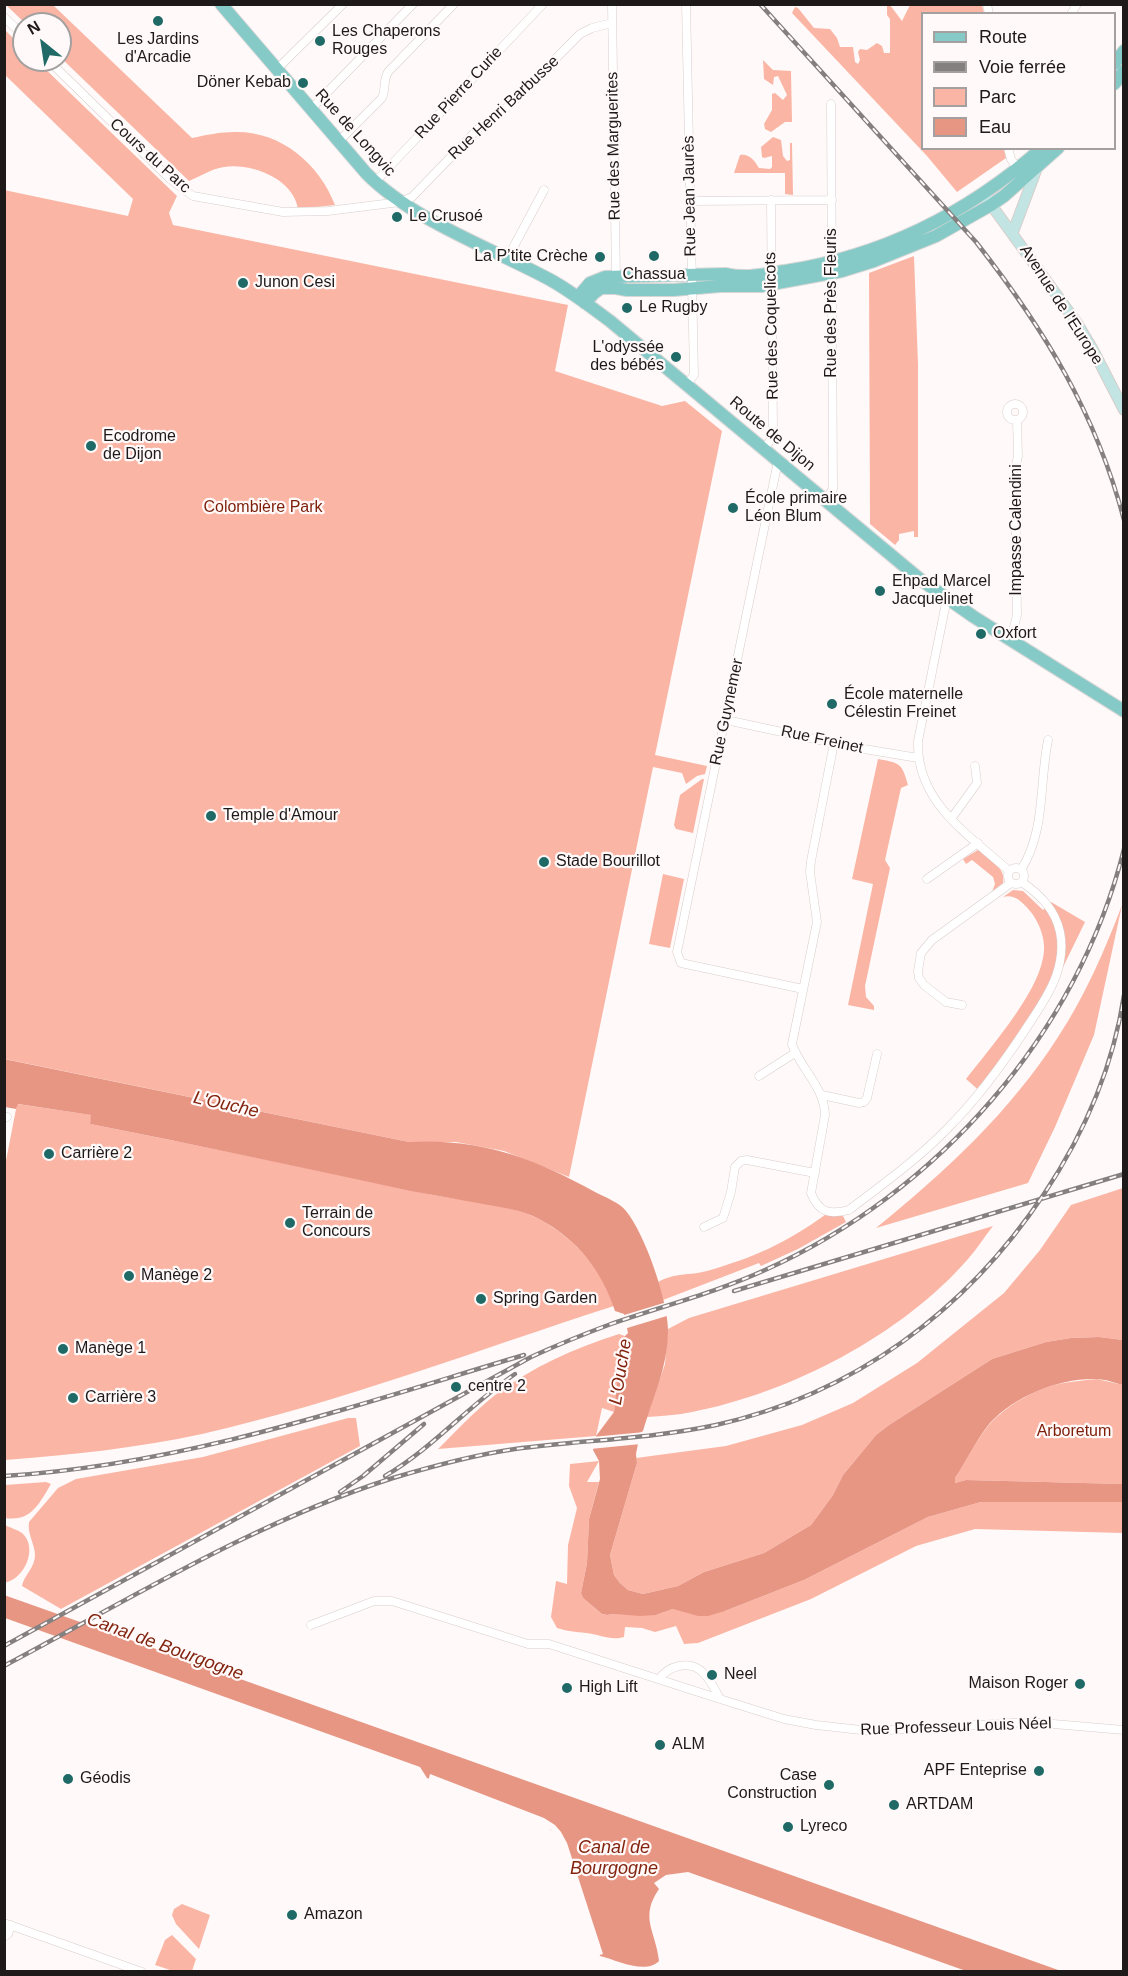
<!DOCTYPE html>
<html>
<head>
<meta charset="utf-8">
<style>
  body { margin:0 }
  #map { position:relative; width:1128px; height:1976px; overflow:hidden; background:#fffaf9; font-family:Arial,sans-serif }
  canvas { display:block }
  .frame { position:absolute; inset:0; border:6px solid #1e1a1a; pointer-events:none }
  .legend { position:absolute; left:921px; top:12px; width:195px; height:138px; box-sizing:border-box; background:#fffaf9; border:2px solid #a5a0a0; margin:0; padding:8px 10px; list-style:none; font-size:18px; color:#1e1a1a }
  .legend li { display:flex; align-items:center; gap:12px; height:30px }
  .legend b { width:30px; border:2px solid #a5a0a0 }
  .north { position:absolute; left:12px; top:12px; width:60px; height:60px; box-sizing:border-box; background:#fffaf9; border:2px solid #a5a0a0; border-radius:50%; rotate:330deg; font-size:16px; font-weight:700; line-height:24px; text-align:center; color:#1e1a1a }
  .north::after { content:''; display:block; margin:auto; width:21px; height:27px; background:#1f6a66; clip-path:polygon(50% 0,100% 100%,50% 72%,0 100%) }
</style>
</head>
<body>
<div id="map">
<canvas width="1128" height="1976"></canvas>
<div class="frame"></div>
<ul class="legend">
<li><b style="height:8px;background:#86cac7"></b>Route</li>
<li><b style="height:8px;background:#858080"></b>Voie ferrée</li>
<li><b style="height:16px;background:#fbb5a5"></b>Parc</li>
<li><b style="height:16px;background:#e89684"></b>Eau</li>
</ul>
<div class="north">N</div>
</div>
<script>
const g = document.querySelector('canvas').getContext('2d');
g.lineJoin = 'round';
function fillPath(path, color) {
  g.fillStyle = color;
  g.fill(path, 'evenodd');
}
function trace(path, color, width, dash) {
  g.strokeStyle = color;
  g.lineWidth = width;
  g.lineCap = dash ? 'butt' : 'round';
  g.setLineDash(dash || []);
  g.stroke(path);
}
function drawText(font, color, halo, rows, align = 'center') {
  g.font = font + ' Arial,sans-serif';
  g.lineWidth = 4.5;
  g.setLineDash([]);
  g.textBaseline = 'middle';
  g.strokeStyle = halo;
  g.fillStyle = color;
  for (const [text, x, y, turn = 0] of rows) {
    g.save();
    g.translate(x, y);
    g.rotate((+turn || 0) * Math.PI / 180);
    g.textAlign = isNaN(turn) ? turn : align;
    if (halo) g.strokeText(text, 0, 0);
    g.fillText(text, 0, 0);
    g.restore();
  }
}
const green = new Path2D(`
  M 6,5 L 53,5 L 192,138 C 206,135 220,132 235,132 C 280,131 319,163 335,205 L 298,209 C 293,178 251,163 224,167 C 211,169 201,176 189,181 L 60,57 L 60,24 L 26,24 Z
  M 887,5 L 890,5 L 902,21 L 910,5 L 982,5 L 984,13 L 922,14 L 922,148 L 1004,149 L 1006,158 L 957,192 L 927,156 L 792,13 L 795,7 L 798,8 L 814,28 L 830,29 L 837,38 L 840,47 L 853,47 L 855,62 L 858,64 L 860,60 L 858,52 L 860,49 L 867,50 L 877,43 L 882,46 L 884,53 L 890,53 L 890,19 L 887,15 Z
  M 5,30 L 24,49 L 24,60 L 36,60 L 177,196 L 169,213 L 173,225 L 568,305 L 555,371 L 662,406 L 685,401 L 722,431 L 655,755 L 707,766 L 705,774 L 697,776 L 686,784 L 682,773 L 653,767 L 569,1177 L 504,1151 L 456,1142 L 409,1142 L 5,1059 L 4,190 L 128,216 L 133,199 L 5,75 Z
  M 763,60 L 773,70 L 791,71 L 792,122 L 785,122 L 771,132 L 765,129 L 764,124 L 772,110 L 772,94 L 775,93 L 783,100 L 787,95 L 778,76 L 774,77 L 773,85 L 764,79 Z
  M 773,137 L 781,140 L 783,156 L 787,161 L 790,160 L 790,143 L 792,143 L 793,195 L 785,194 L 785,173 L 734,173 L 740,155 C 749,153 755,161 759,168 L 770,169 L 772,167 L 772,156 L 764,158 L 762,157 L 761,147 Z
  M 914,256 L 918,364 L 918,537 L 914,537 L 914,531 L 899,534 L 899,540 L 895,545 L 870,524 L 869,273 Z
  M 878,759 C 900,763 902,763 908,785 L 901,788 L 885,860 L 890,868 L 865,986 L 866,997 L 874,1006 L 874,1010 L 848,1005 L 873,884 L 852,879 Z
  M 702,779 L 704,779 L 693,833 L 676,829 L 674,825 L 680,795 Z
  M 978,850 C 989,858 1007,869 1003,883 L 992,892 L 995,884 L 993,877 L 972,860 L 966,864 L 963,859 Z
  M 663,874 L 684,879 L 670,948 L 649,944 Z
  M 1013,890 L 1023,891 L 1043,910 L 1051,902 L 1085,922 L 1048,998 L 983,1094 L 966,1079 C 989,1049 1036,996 1043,958 C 1047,942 1040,923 1030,911 C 1022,902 1015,894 1003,897 Z
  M 1122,905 L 1094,1035 L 1055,1127 L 1028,1183 L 876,1228 C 945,1172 1010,1112 1058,1037 C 1085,996 1105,950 1122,905 Z
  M 17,1104 L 92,1115 L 90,1124 C 202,1146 313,1169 424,1193 C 459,1201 508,1203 539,1219 C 574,1238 601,1268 614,1306 C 477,1350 342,1402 202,1434 C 137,1448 71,1455 5,1460 L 4,1171 Z
  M 1123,1188 L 1123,1340 L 1099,1337 L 1071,1338 L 1046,1342 L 992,1359 L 889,1425 L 876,1435 L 843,1475 L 833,1495 L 811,1525 L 764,1553 L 704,1572 L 678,1586 L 643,1594 L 628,1590 L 620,1583 L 614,1575 L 610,1555 L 637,1463 L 636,1458 L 726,1446 L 802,1425 L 853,1403 L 917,1363 L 1004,1293 L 1040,1250 L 1071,1205 Z
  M 825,1215 L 843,1216 L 846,1222 L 798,1249 L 761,1266 L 759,1263 L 663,1300 L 658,1282 C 677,1272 688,1276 707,1271 C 755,1257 784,1244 825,1215 Z
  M 993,1226 C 984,1237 977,1249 968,1259 C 902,1335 790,1393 692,1412 C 678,1415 662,1416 647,1417 L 665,1364 L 668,1329 L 689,1318 Z
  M 619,1334 L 625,1336 L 614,1412 L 602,1408 L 596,1436 L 438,1449 C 456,1431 475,1411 495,1395 C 532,1367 575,1348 619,1334 Z
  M 1097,1379 L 1123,1385 L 1123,1484 L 966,1480 L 955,1483 L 955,1478 C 965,1463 973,1446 985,1430 C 1001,1408 1037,1387 1064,1383 C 1075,1381 1086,1380 1097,1379 Z
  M 348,1418 L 356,1418 L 360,1446 L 61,1609 L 22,1586 C 24,1575 35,1568 35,1555 C 35,1544 27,1534 29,1522 L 58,1488 L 76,1479 L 203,1457 Z
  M 599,1461 L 587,1482 L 599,1482 L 589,1519 L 587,1563 L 581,1593 L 583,1598 L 602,1614 L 607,1615 L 614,1614 L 656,1615 L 673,1609 L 725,1611 L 804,1580 L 928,1517 L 981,1502 L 1123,1502 L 1123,1533 L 975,1529 L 916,1546 L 811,1599 L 698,1643 L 684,1644 L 676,1626 L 655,1632 L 642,1628 L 625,1627 L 624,1637 C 610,1641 599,1634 586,1633 C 575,1632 567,1631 557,1628 L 551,1617 L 556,1581 L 567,1584 L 568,1545 L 577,1508 L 569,1486 L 570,1464 Z
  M 46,1482 L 51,1484 C 39,1504 31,1522 5,1518 L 5,1485 Z
  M 4,1525 C 9,1527 18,1530 22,1533 C 39,1548 24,1580 4,1583 Z
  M 182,1904 L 210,1915 L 199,1949 L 176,1924 L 172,1915 L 174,1909 Z
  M 172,1935 L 196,1959 L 192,1971 L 173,1971 L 155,1965 L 165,1940 Z`);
const water = new Path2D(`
  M 4,1059 L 409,1142 C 480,1138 534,1158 595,1192 C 605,1197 620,1203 626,1211 C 645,1234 668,1301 668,1330 C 668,1367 653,1397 643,1431 L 640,1433 L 636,1454 L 637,1463 L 610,1555 L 614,1575 L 620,1583 L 628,1590 L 643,1594 L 678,1586 L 704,1572 L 764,1553 L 811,1525 L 833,1495 L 843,1475 L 876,1435 L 889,1425 L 992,1359 L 1046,1342 L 1071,1338 L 1099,1337 L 1123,1340 L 1123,1385 C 1115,1383 1105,1379 1096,1379 C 1059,1378 1015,1396 990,1423 C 976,1440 967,1460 955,1478 L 955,1483 L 966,1480 L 1123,1484 L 1123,1502 L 981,1502 L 928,1517 L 804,1580 L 725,1611 L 708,1616 L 698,1616 L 673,1609 L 656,1615 L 640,1616 L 614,1614 L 607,1615 L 602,1614 L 583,1598 L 581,1593 L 587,1563 L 589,1519 L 600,1479 L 599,1461 L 593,1450 L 596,1436 L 614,1412 L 621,1351 L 625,1336 L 628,1333 L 624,1314 L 615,1311 C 602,1271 577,1239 539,1219 C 520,1209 498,1207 478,1203 C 455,1199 433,1195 411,1191 C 304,1168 197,1145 90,1124 L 91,1115 L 18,1104 L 16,1109 L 5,1107 Z
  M 4,1595 L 52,1612 L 1061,1971 L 966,1971 L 688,1872 L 666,1875 L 654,1883 L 659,1889 C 639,1918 656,1931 659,1961 C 645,1975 617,1960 600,1956 L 564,1845 L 543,1821 L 427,1778 L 420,1767 L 5,1618 Z`);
const pier = new Path2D(`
  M 667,1302 L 670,1315 L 624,1329 L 621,1316 Z
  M 645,1432 L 643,1434 L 641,1444 L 590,1449 L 592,1437 Z
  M 430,1774 L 544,1818 L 555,1825 L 561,1832 L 567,1843 L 603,1954 L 596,1956 L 561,1846 L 551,1830 L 542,1823 L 428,1782 Z`);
const minor = new Path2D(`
  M 612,4 L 616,280
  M 987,4 L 989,14
  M 1071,14 L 1077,4
  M 4,17 L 24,36
  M 48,60 L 170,179 L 193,196 L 283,212 L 328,211 L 400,202 L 412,197 L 479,128 L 510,105 L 580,34 L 592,28 L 612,23
  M 277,69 L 343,4
  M 310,110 L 413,4
  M 338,142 L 382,98 C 386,89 383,80 388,72 L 454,4
  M 1008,148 L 1011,159 L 1018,170
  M 375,182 L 543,4
  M 690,201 L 832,200
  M 507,259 L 544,190
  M 686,385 L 694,375 L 686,4
  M1007 412a8 8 0 1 1 16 0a8 8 0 1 1-16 0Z
  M 764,449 L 772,438 L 773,431 L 771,200
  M 778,461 L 677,952 L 681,963 L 803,989
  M 825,500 L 833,489 L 831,104
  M 947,598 L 918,741 C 916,802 968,834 1009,871
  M 1008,638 L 1014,627 L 1017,615 L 1015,470 L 1018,456 L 1017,420
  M 726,720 L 852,747 L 918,758
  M 834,743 L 811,861 L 810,872 L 817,922 L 792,1044 C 801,1070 824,1086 825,1115 L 811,1193 C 819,1213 830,1215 849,1210 C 883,1184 918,1159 948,1128 C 979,1097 1005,1061 1029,1024 C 1039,1009 1050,993 1056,976 C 1061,962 1063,947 1060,932 C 1055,909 1040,895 1022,882
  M 951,819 L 977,783 L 975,766
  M1008 876a8 8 0 1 1 16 0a8 8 0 1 1-16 0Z
  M 1021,870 C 1046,830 1039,784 1048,740
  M 927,879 L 978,843
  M 962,1005 L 946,1002 L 924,985 L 919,978 L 918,971 L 921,953 L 932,940 L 1011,883
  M 759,1076 L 795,1053
  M 822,1095 L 859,1103 L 864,1102 L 867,1098 L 877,1054
  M 4,1117 L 7,1117
  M 704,1227 L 723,1218 L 731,1192 L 735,1167 L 741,1161 L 747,1160 L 815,1173
  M 311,1625 L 374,1601 L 392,1601 L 528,1644 L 549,1644 L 720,1699 L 784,1719 L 816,1725 L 870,1731 L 1030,1722 L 1124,1730
  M 659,1679 C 664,1672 670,1668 679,1666 C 702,1661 711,1682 720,1699
  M 4,1923 L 142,1972
  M 4,1937 L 8,1934 L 11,1925`);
const secondary = new Path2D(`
  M 984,195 L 1077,323 L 1092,348 L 1124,410
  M 1013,232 L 1037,168`);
const primary = new Path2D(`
  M 221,4 L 366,173 C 410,218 485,246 541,275 C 566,287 588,305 610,321 L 921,580 L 974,617 L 1124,711
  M 1114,64 L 1124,51
  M 1114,84 L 1124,71
  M 578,297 L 590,283 L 605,277 L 726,274 C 747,279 764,274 785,271 C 883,256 968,213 1042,148
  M 585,303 L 594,293 L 601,288 L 616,288 L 627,290 L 674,290 L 720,286 L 761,286 L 842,271 L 874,261 L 936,236 L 991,205 L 1004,196 L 1058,148`);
const rail = new Path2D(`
  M 760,4 L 976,242 C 1044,329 1096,413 1124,520
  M 734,1291 L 1124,1174
  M 4,1476 C 184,1465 353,1406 524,1355
  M 385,1476 C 433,1448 469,1405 515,1374
  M 340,1492 L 363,1476 L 424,1424
  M 4,1646 L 531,1357 C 557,1345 584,1334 611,1324 C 662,1306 715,1293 765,1270 C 937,1193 1078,1034 1124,849
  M 4,1666 C 132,1598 255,1522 393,1478 C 433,1466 474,1455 515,1449 C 582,1440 650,1439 716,1425 C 854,1394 966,1311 1044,1194 C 1084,1134 1113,1068 1124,995`);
const markers = [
  [158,21,6,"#1f6a66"],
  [320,41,6,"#1f6a66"],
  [303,83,6,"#1f6a66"],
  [397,217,6,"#1f6a66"],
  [654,256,6,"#1f6a66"],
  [600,257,6,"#1f6a66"],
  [243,283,6,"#1f6a66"],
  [627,308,6,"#1f6a66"],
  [676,357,6,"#1f6a66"],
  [91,446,6,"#1f6a66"],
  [733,508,6,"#1f6a66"],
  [880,591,6,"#1f6a66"],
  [981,634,6,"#1f6a66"],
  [832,704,6,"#1f6a66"],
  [211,816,6,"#1f6a66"],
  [544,862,6,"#1f6a66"],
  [49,1154,6,"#1f6a66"],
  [290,1223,6,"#1f6a66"],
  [129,1276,6,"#1f6a66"],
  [481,1299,6,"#1f6a66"],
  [63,1349,6,"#1f6a66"],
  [456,1387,6,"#1f6a66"],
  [73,1398,6,"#1f6a66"],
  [712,1675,6,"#1f6a66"],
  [1080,1684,6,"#1f6a66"],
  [567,1688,6,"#1f6a66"],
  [660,1745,6,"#1f6a66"],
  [1039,1771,6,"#1f6a66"],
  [68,1779,6,"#1f6a66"],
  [829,1785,6,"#1f6a66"],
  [894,1805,6,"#1f6a66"],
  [788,1827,6,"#1f6a66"],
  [292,1915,6,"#1f6a66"]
];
const poiNames = [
  ["Les Chaperons",332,32],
  ["Rouges",332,50],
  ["Les Jardins",158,40,"center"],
  ["d'Arcadie",158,58,"center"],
  ["Döner Kebab",291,83,"right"],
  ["Le Crusoé",409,217],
  ["La P’tite Crèche",588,257,"right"],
  ["Chassua",654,275,"center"],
  ["Junon Cesi",255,283],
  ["Le Rugby",639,308],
  ["L'odyssée",664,348,"right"],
  ["des bébés",664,366,"right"],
  ["Ecodrome",103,437],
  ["de Dijon",103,455],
  ["École primaire",745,499],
  ["Léon Blum",745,517],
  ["Ehpad Marcel",892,582],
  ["Jacquelinet",892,600],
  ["Oxfort",993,634],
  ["École maternelle",844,695],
  ["Célestin Freinet",844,713],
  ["Temple d'Amour",223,816],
  ["Stade Bourillot",556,862],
  ["Carrière 2",61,1154],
  ["Terrain de",302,1214],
  ["Concours",302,1232],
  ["Manège 2",141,1276],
  ["Spring Garden",493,1299],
  ["Manège 1",75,1349],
  ["centre 2",468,1387],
  ["Carrière 3",85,1398],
  ["Neel",724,1675],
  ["Maison Roger",1068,1684,"right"],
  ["High Lift",579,1688],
  ["ALM",672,1745],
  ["APF Enteprise",1027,1771,"right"],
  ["Case",817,1776,"right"],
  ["Construction",817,1794,"right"],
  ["Géodis",80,1779],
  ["ARTDAM",906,1805],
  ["Lyreco",800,1827],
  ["Amazon",304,1915]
];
const streetNames = [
  ["Rue Pierre Curie",459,93,-47],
  ["Rue Henri Barbusse",504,108,-43],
  ["Rue de Longvic",355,133,48],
  ["Rue des Marguerites",614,146,-91],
  ["Cours du Parc",150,156,42],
  ["Rue Jean Jaurès",690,196,-91],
  ["Rue des Près Fleuris",832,303,-90],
  ["Avenue de l'Europe",1061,305,57],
  ["Rue des Coquelicots",772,326,-91],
  ["Route de Dijon",772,434,40],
  ["Impasse Calendini",1017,530,-90],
  ["Rue Guynemer",727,712,-78],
  ["Rue Freinet",822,740,12],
  ["Rue Professeur Louis Néel",956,1727,-2]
];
const parkNames = [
  ["Colombière Park",263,508],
  ["Arboretum",1074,1432]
];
const waterNames = [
  ["L'Ouche",226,1105,13],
  ["L'Ouche",621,1372,-81],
  ["Canal de Bourgogne",165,1647,20],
  ["Canal de",614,1848],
  ["Bourgogne",614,1869]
];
fillPath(green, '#fbb5a5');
fillPath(water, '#e89684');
fillPath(pier, '#fffaf9');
trace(minor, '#d7cdca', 9);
trace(secondary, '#d7cdca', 12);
trace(primary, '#d6d6d6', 14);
trace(minor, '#fff', 8);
trace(secondary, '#c2e5e3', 10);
trace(primary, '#86cac7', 12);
trace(rail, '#858080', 4.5);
trace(rail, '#fffaf9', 2, [7]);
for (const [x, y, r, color] of markers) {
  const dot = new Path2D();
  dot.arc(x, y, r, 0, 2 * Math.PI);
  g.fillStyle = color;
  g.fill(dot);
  trace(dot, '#fffaf9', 2);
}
drawText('16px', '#1e1a1a', '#fffaf9', poiNames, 'left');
drawText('16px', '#1e1a1a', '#fffaf9', streetNames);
drawText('16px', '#7d1e09', '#fffaf9', parkNames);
drawText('italic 18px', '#832410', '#fffaf9', waterNames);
</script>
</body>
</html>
